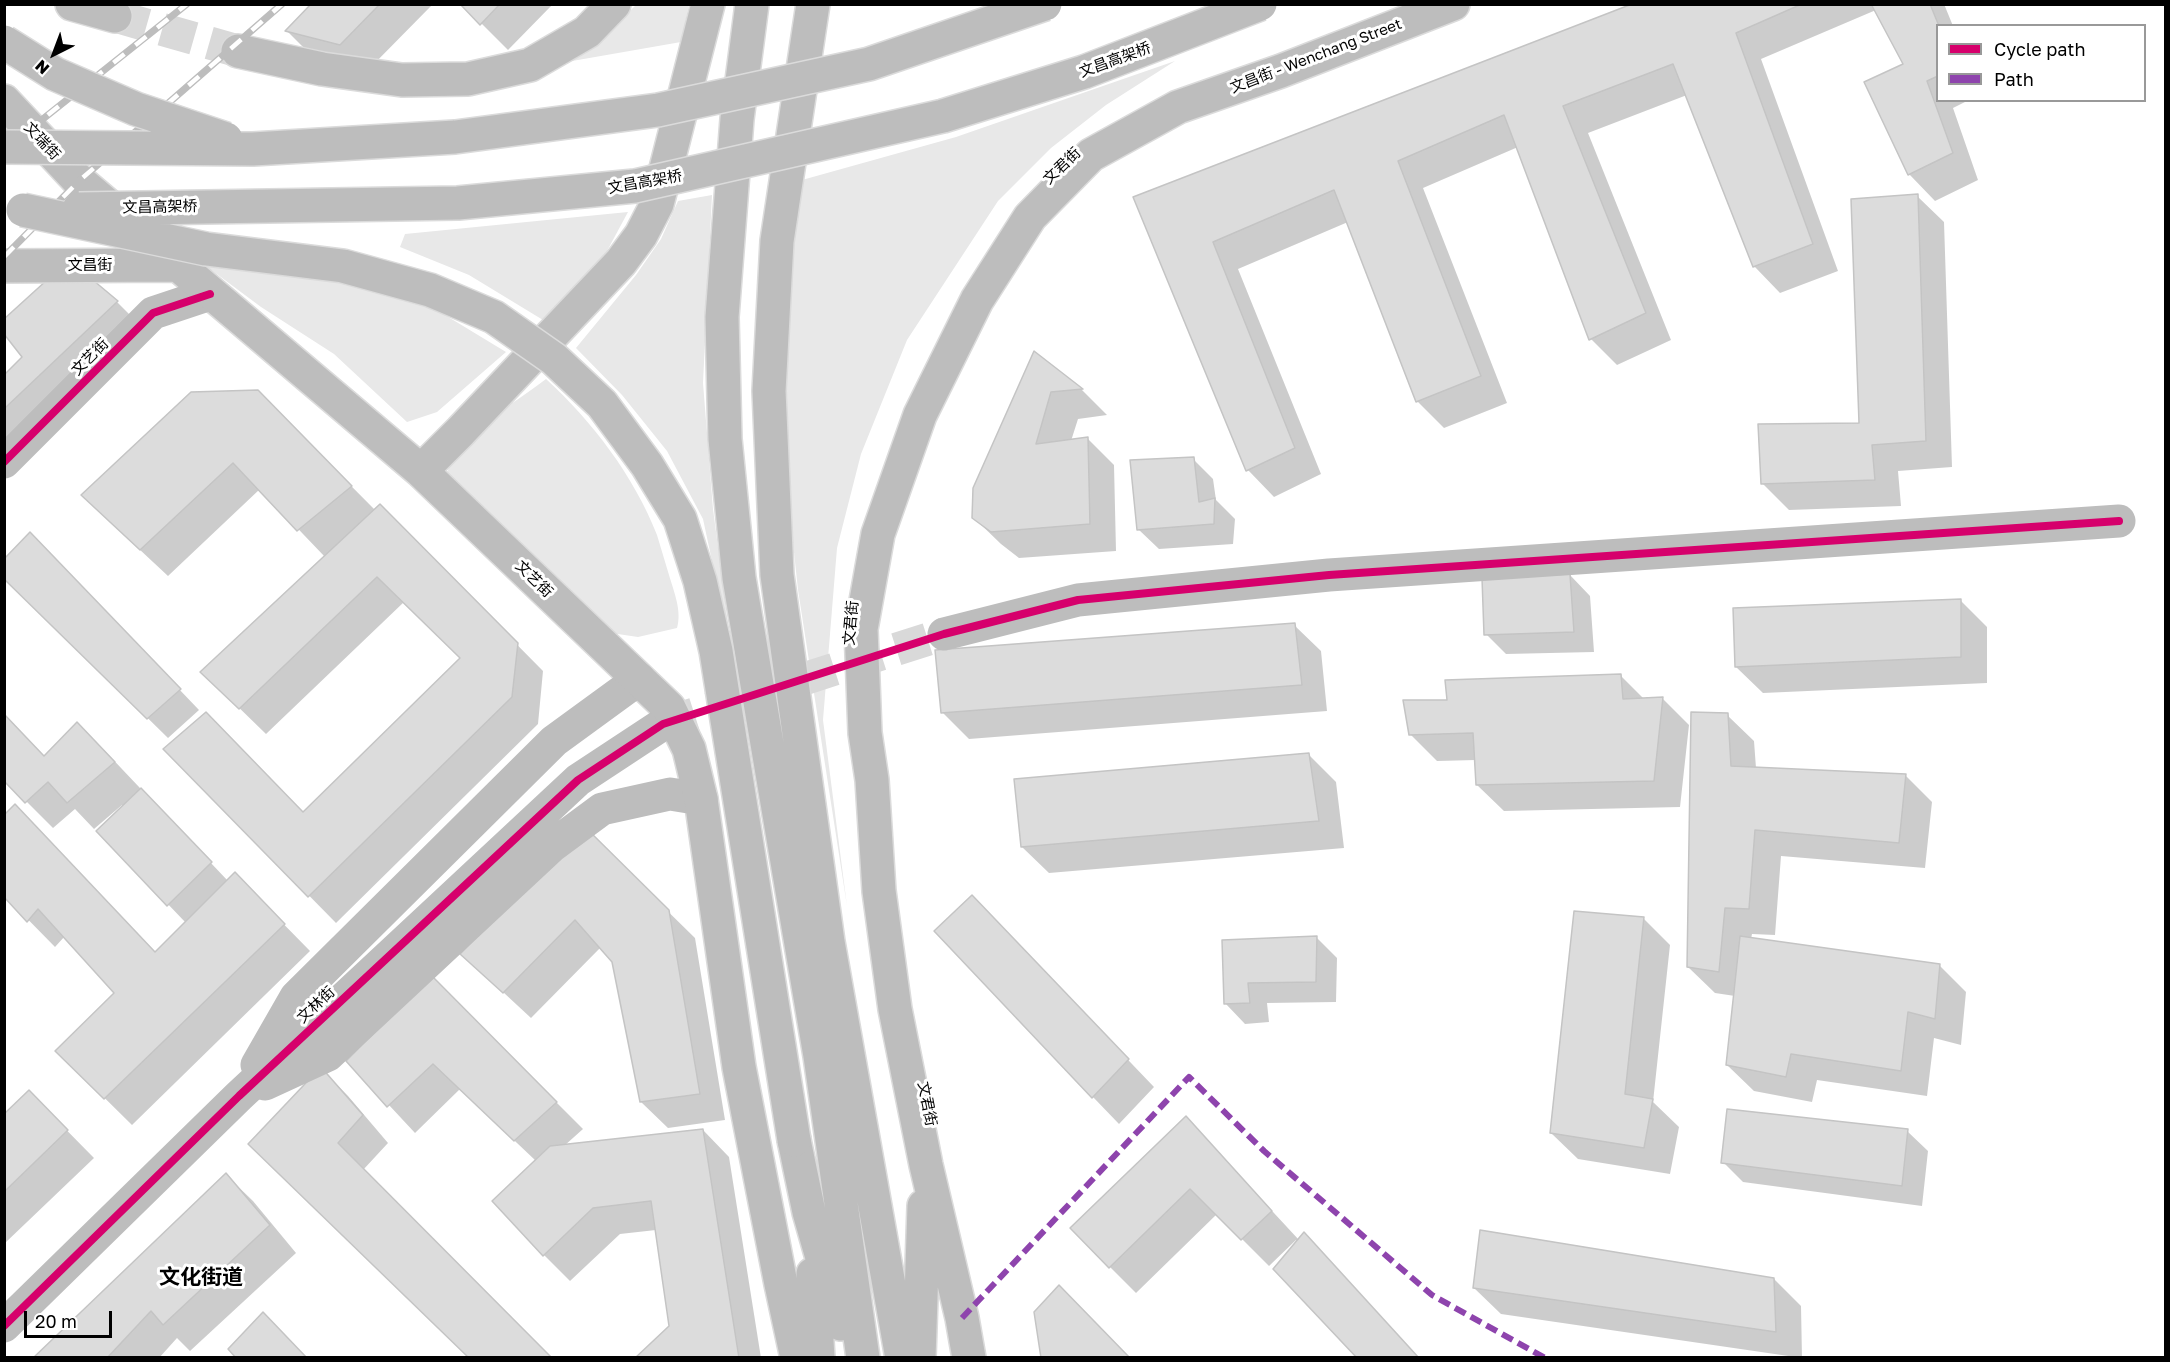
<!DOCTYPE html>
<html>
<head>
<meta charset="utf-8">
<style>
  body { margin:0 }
  #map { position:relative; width:2170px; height:1362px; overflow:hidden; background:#fff; font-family:"Golos Text",sans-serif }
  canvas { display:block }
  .frame { position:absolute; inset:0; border:6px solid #000; pointer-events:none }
  .legend { position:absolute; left:1936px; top:24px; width:210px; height:78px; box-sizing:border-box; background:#fff; border:2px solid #999; margin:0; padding:8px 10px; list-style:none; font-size:18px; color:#000 }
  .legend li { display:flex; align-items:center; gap:12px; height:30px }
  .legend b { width:30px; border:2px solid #999 }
  .north { position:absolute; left:24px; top:24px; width:60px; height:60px; -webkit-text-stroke:4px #fff; paint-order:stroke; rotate:222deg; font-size:16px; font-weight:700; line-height:24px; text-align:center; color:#000 }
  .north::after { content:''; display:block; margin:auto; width:21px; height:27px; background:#000; clip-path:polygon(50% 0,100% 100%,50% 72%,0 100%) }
  .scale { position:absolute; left:24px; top:1311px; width:88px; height:27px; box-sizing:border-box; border:3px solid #000; border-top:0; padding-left:8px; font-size:18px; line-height:21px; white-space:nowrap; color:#000; -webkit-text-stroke:4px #fff; paint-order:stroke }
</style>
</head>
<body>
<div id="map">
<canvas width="2170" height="1362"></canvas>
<div class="frame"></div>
<ul class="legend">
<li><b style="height:8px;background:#d6006c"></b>Cycle path</li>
<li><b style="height:8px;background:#8e44ad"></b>Path</li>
</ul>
<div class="north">N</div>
<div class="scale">20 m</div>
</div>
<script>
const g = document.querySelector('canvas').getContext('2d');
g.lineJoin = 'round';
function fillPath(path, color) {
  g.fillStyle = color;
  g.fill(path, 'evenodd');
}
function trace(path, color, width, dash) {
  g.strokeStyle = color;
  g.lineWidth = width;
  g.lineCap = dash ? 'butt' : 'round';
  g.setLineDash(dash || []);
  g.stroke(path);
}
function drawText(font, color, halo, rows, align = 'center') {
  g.font = font + ' "Golos Text","Noto Sans SC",sans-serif';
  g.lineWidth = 6;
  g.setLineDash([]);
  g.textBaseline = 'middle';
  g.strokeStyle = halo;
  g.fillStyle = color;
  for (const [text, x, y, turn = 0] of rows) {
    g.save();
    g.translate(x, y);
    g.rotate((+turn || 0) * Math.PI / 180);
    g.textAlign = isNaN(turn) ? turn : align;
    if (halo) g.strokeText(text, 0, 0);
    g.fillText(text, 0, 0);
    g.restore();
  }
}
const green = new Path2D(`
  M 636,5 L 689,5 L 681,42 L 555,64 L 592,48 Z
  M 1175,61 L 1106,105 L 1051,148 L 998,201 L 907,340 L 861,454 L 837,548 L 823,720 L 847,906 L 798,590 L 783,448 L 790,239 L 802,180 L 956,137 Z
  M 712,195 L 703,383 L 713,509 L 732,654 L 703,519 L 667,451 L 622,395 L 576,348 L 636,275 L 661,239 L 678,201 Z
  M 628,212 L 607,251 L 543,320 L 469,275 L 400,247 L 405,234 Z
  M 215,251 L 378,286 L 440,312 L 506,352 L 437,412 L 407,422 L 334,354 L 261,307 L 206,266 Z
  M 546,379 C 592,421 634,476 657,535 C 661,548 665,562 669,575 C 674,592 682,611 677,628 L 638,637 L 611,633 L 447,472 C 465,429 511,406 546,379 Z`);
const shadow = new Path2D(`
  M 314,4 L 433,4 L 367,71 L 313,57 L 287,31 Z
  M 462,4 L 553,4 L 508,50 Z
  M 1636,4 L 1944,4 L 1953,26 L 1938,26 L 1938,100 L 1969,100 L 1953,108 L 1978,180 L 1935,201 L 1909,174 L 1905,64 L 1876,10 L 1761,59 L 1838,271 L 1780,293 L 1754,266 L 1687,95 L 1588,133 L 1671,340 L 1617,365 L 1591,339 L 1518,147 L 1423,188 L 1507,403 L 1444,428 L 1417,401 L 1348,222 L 1238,269 L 1321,474 L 1274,497 L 1248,470 L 1135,198 Z
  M 1917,196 L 1944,222 L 1952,467 L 1898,471 L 1901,506 L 1789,510 L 1763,484 L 1861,424 Z
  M 117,302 L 143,328 L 4,462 L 4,377 Z
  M 1034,353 L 1082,390 L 1107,415 L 1078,419 L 1071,441 L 1088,439 L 1114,465 L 1116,551 L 1019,558 L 1001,544 L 974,518 Z
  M 257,391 L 375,510 L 380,506 L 543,671 L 538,724 L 336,923 L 165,749 L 303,813 L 462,659 L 404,602 L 266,734 L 229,698 L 325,557 L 260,489 L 168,576 L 109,521 Z
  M 1193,459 L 1213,479 L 1216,500 L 1235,519 L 1233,544 L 1159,549 L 1138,529 Z
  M 50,554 L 199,710 L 168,738 L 4,577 Z
  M 1570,575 L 1590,596 L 1594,652 L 1506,654 L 1486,634 Z
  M 1960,600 L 1987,627 L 1987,683 L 1763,693 L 1736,667 Z
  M 1294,625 L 1321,651 L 1327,711 L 969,739 L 943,713 Z
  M 1620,675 L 1644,699 L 1662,698 L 1689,725 L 1680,807 L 1504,811 L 1477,785 L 1476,760 L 1437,761 L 1410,734 L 1449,702 Z
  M 4,714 L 45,757 L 104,750 L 228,881 L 261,901 L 310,951 L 132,1125 L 57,1051 L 116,993 L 65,936 L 55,947 L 4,895 L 155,953 L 186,923 L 98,831 L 124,807 L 122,805 L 94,829 L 75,809 L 53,828 L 4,779 Z
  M 1727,715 L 1754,741 L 1756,768 L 1905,775 L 1932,802 L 1925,868 L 1781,856 L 1775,935 L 1752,934 L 1751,939 L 1939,965 L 1966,992 L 1961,1045 L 1934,1038 L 1927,1096 L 1817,1080 L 1812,1102 L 1754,1091 L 1727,1065 L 1735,996 L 1715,993 L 1688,967 Z
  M 1309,755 L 1336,782 L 1344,848 L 1049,873 L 1022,847 Z
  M 584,829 L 695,938 L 725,1120 L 668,1128 L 641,1102 L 613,961 L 601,947 L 531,1018 L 462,954 Z
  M 1644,919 L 1670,945 L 1653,1102 L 1679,1127 L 1670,1174 L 1578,1159 L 1551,1133 Z
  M 998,924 L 1154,1087 L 1119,1124 L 1093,1097 Z
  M 1317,938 L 1337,958 L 1336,1002 L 1267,1003 L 1269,1022 L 1245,1024 L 1225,1003 L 1223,941 Z
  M 431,977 L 583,1129 L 564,1146 L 703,1130 L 729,1157 L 761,1358 L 637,1358 L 670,1327 L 656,1230 L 620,1234 L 570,1281 L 544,1255 L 536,1161 L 460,1089 L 415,1133 L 348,1061 Z
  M 321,1069 L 348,1096 L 388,1143 L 363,1170 L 250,1144 Z
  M 29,1092 L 94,1158 L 4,1244 L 4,1116 Z
  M 1186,1118 L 1299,1240 L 1304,1234 L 1419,1358 L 1359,1358 L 1298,1241 L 1296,1240 L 1269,1266 L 1217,1214 L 1136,1293 L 1110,1267 Z
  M 1907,1131 L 1928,1151 L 1922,1206 L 1743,1182 L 1723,1162 Z
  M 226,1175 L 253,1201 L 296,1253 L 190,1351 L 177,1338 L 159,1358 L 35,1358 Z
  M 1774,1279 L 1801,1306 L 1802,1358 L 1501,1314 L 1474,1288 Z`);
const building = new Path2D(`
  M 311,4 L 380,4 L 340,45 L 285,31 Z
  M 460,4 L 500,4 L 480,25 Z
  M 1632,4 L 1802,4 L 1736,33 L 1813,244 L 1753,267 L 1673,64 L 1563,106 L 1646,313 L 1589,340 L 1504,115 L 1398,161 L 1481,376 L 1416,402 L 1334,190 L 1213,242 L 1295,448 L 1246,471 L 1133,197 Z
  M 1871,4 L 1930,4 L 1939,26 L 1938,76 L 1927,81 L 1953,153 L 1908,175 L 1864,82 L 1903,64 Z
  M 1918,194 L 1926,441 L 1872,445 L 1875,480 L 1761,484 L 1758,424 L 1859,423 L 1851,199 Z
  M 69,260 L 118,301 L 4,409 L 4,375 L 22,357 L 4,334 L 4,319 Z
  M 1034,351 L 1083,389 L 1051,392 L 1036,444 L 1088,437 L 1090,524 L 991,532 L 972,518 L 973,488 Z
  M 258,390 L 352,486 L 297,531 L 233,463 L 140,550 L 81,495 L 191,392 Z
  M 1194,457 L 1199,502 L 1215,498 L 1214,524 L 1137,530 L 1130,460 Z
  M 380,504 L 518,643 L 512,697 L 308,897 L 163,749 L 206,712 L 303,812 L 460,658 L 377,577 L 239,709 L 200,672 Z
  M 30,532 L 181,689 L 147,719 L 4,579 L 4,559 Z
  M 1570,574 L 1574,632 L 1484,635 L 1482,578 Z
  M 1961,599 L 1961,657 L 1735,667 L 1733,608 Z
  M 1295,623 L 1302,685 L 941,713 L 935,650 Z
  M 1621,674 L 1623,699 L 1663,697 L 1654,781 L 1476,785 L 1473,733 L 1409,735 L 1403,700 L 1447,700 L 1445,680 Z
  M 1691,712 L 1728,713 L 1731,766 L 1906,774 L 1899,843 L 1755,830 L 1749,909 L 1725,908 L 1719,972 L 1687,967 Z
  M 4,714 L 44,756 L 77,722 L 115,762 L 67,803 L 48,782 L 25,803 L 4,781 Z
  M 1309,753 L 1319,821 L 1021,847 L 1014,779 Z
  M 141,788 L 212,862 L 167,906 L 96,831 Z
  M 15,804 L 155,952 L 235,872 L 285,924 L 104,1099 L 55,1051 L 114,993 L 38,909 L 27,922 L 4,897 L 4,815 Z
  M 584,826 L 669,910 L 700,1094 L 640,1102 L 612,962 L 575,920 L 503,993 L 460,954 Z
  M 972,895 L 1129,1059 L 1092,1098 L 934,931 Z
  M 1574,911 L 1644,917 L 1625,1094 L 1653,1099 L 1644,1148 L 1550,1133 Z
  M 1317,936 L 1316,982 L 1248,983 L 1250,1003 L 1224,1004 L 1222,940 Z
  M 1740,936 L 1940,964 L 1935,1019 L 1908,1012 L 1901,1071 L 1791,1054 L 1786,1077 L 1726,1065 Z
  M 431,975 L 557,1102 L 514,1141 L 433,1064 L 387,1107 L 346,1061 Z
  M 321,1067 L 363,1115 L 338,1143 L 552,1358 L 469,1358 L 248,1144 Z
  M 29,1090 L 68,1130 L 4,1192 L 4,1114 Z
  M 1727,1109 L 1908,1129 L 1902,1186 L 1721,1163 Z
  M 1186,1116 L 1272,1211 L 1241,1240 L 1190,1189 L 1109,1268 L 1070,1228 Z
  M 703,1129 L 739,1358 L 635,1358 L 669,1326 L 651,1201 L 593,1208 L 543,1256 L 492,1201 L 550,1146 Z
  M 226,1173 L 270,1225 L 163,1325 L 151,1311 L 107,1358 L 33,1358 Z
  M 1480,1230 L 1774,1278 L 1776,1332 L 1473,1288 Z
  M 1304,1232 L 1419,1358 L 1357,1358 L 1273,1269 Z
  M 1059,1285 L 1130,1358 L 1041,1358 L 1034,1312 Z
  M 263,1312 L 307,1358 L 236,1358 L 228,1349 Z`);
const minorTunnel = new Path2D(`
  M 663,724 L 944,634`);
const highwayTunnel = new Path2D(`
  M 115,16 L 238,51`);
const minor = new Path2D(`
  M 4,462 L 153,313 L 210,294
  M 944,634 L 1078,600 L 1329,575 L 2119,521
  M 257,1065 L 296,997 L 554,741 L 639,679
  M 265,1084 L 328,1055 L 552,846 L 602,809 L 670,794 L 701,799
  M 4,1326 L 239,1096 L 578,780 L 663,724`);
const highway = new Path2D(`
  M 72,4 L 115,16
  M 752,4 L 737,119 L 722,317 L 725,439 L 739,578 L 820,1056 L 863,1358
  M 813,4 L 777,241 L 769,391 L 777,575 L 828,942 L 902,1358
  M 238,51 L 322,69 L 402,80 L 468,79 L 530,65 L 587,32 L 614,4
  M 4,101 L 79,181 L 421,471 L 669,708 L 689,749 L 701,799 L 739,1067 L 781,1284 L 797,1358
  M 4,266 L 176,265
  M 421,471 L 461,431 L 621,262 L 641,235 L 657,204 L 708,4
  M 794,1140 L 809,1212 L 841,1324
  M 813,1274 L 818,1358
  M 919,1358 L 924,1206
  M 969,1358 L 962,1318 L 926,1165 L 895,1009 L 879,891 L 872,780 L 865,733 L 861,629 L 878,534 L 920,415 L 977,300 L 1030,217 L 1091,155 L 1178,107 L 1281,71 L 1453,4`);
const rail = new Path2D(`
  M 4,150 L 187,4
  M 4,257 L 79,181 L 282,4`);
const highwayBridge = new Path2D(`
  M 4,42 L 55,74 L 136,109 L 226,139
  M 4,147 L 253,149 L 455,137 L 658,110 L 869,64 L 1045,4
  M 79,209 L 458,203 L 635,186 L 943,116 L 1084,72 L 1260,4
  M 23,210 L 206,249 L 343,266 L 430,290 L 494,317 L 554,359 L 602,404 L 647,465 L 680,519 L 700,581 L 716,651 L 794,1140`);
const quiet = new Path2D(`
  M 962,1318 L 1189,1077 L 1264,1151 L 1432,1295 L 1545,1358`);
const cycleway = new Path2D(`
  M 4,462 L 153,313 L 210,294
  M 4,1326 L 239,1096 L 578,780 L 663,724 L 944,634 L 1078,600 L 1329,575 L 2119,521`);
const streetNames = [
  ["文昌街 - Wenchang Street",1316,56,-21],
  ["文昌高架桥",1115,60,-20],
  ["文瑞街",42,141,47],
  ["文君街",1062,166,-44],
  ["文昌高架桥",645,182,-10],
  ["文昌高架桥",160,207,-1],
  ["文昌街",90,265],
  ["文艺街",90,357,-45],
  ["文艺街",534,579,44],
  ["文君街",851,623,-85],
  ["文林街",316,1005,-43],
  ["文君街",927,1104,79]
];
const districtNames = [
  ["文化街道",201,1277]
];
fillPath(green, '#e8e8e8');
fillPath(shadow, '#0003');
fillPath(building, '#dcdcdc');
trace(building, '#c4c4c4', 1.5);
trace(minorTunnel, '#d9d9d9', 33, [33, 16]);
trace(highwayTunnel, '#d9d9d9', 33, [33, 16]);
trace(highway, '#dbdbdb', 36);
trace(minor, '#bdbdbd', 33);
trace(highway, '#bdbdbd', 33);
trace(rail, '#bdbdbd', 7);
trace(rail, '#fff', 4.5, [14]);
trace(highwayBridge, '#dbdbdb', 36, []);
trace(highwayBridge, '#bdbdbd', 33);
trace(quiet, '#8e44ad', 6, [12, 6]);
trace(cycleway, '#d6006c', 8);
drawText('15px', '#000', '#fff', streetNames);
drawText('bold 21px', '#000', '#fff', districtNames);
</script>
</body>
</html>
